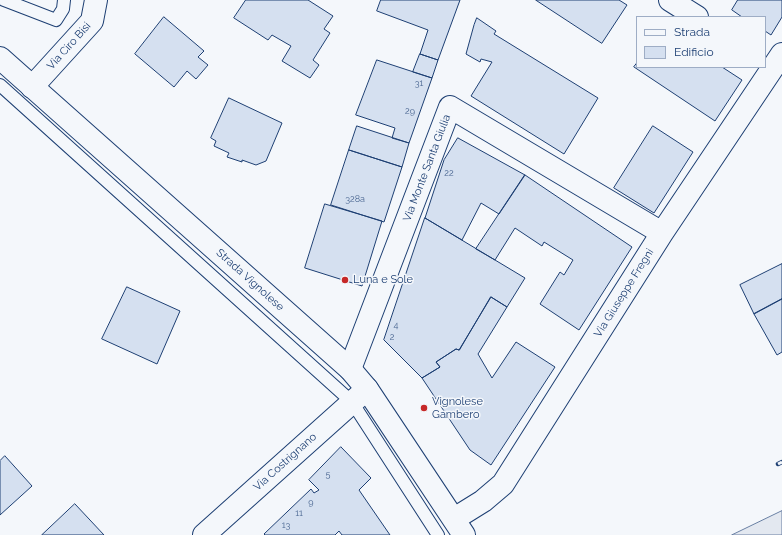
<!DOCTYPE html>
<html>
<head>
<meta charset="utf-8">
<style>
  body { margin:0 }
  #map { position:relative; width:782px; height:535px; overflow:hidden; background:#f4f7fb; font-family:Raleway,sans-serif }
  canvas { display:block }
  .legend { position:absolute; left:636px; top:16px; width:130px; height:52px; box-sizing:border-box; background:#f4f7fb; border:1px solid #9eadc5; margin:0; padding:5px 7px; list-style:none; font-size:12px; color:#1d3f73 }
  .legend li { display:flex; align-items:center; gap:8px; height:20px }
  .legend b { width:20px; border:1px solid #9eadc5 }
</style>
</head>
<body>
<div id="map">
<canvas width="782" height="535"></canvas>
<ul class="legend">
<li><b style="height:5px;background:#f4f7fb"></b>Strada</li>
<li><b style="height:11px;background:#d5e0f0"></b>Edificio</li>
</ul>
</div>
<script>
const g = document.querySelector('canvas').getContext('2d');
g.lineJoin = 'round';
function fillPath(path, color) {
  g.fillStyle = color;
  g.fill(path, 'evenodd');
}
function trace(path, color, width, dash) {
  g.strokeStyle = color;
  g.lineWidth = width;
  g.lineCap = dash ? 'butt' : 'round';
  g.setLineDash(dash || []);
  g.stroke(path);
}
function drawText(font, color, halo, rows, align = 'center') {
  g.font = font + ' Raleway,sans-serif';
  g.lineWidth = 3;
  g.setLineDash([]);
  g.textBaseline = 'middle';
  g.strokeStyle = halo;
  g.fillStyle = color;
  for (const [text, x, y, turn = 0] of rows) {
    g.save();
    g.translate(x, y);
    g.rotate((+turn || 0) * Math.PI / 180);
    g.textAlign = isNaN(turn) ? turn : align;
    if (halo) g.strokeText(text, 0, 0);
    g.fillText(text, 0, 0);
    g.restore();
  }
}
const parking = new Path2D(`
  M 782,511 L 782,535 L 732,535 Z`);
const building = new Path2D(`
  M 246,0 L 308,0 L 333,16 L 324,29 L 330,33 L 313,60 L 319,65 L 310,78 L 282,61 L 291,46 L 272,35 L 268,40 L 234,18 Z
  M 381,0 L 460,0 L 438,60 L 420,54 L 428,30 L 377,11 Z
  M 536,0 L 619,0 L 627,5 L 602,43 Z
  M 738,0 L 782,0 L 782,17 L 771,35 L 765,31 L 765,17 L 742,17 L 732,10 Z
  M 164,17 L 204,51 L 198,57 L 208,65 L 196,79 L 187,71 L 174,87 L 135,54 Z
  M 477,18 L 496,31 L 494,34 L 598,98 L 564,154 L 471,96 L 492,62 L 481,59 L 480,62 L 466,54 L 474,25 Z
  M 420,54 L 438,60 L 432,78 L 413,72 Z
  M 377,60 L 432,78 L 409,143 L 392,138 L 395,128 L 356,115 Z
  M 637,63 L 637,67 L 722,67 L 742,80 L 715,121 L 634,67 Z
  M 229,98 L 282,123 L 266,161 L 256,165 L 242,160 L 242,162 L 227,157 L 229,153 L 214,146 L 216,141 L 211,138 Z
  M 357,126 L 409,143 L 402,167 L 349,150 Z
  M 653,126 L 693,152 L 654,213 L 614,188 Z
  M 458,138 L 525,175 L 499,214 L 481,203 L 462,240 L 425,218 L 444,160 Z
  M 349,150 L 402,167 L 384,222 L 331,205 Z
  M 525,175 L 632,247 L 579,330 L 540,304 L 560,272 L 564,275 L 573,260 L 544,242 L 542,246 L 515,228 L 495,260 L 476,249 Z
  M 325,204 L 382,221 L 362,286 L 305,268 Z
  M 425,218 L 525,278 L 507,307 L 491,297 L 459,350 L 456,349 L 436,362 L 440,367 L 422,378 L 384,340 Z
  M 782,264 L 782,299 L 754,314 L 740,285 Z
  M 127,287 L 180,311 L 157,364 L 102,339 Z
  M 491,297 L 507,307 L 478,354 L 492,378 L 516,342 L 555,367 L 491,465 L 470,450 L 422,378 L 440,367 L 436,362 L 456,349 L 459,350 Z
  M 782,299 L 782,352 L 777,355 L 754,314 Z
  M 341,447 L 371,478 L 359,490 L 390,535 L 342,535 L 339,531 L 335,535 L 265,535 L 264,534 L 311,489 L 314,493 L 319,490 L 309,480 Z
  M 5,456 L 32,486 L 0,515 L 0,461 Z
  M 75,504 L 104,535 L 42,535 Z`);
const lane = new Path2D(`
  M 4,0 L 56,20 L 63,9 L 64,0
  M 0,85 L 352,402 L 438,535`);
const street = new Path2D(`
  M 670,0 L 697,17
  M 32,87 L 92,21 L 96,0
  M 350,369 L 450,107 L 662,233
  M 454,519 L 483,501 L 503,484 L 662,233 L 782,54
  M 204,535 L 367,389`);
const secondary = new Path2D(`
  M 0,58 L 350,369 L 367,389 L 464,535`);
const rail = new Path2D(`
  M 778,464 L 782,462`);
const markers = [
  [345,280,4,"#c62828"],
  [424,408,4,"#c62828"]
];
const numberNames = [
  ["31",419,83],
  ["29",410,111],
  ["22",449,173],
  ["328a",355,199],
  ["4",396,325],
  ["2",392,337],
  ["5",328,474],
  ["9",311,502],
  ["11",299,513],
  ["13",286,525]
];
const streetNames = [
  ["Via Ciro Bisi",69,46,-48],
  ["Via Monte Santa Giulia",427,168,-69],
  ["Strada Vignolese",250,280,42],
  ["Via Giuseppe Fregni",624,293,-58],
  ["Via Costrignano",285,462,-42]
];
const poiNames = [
  ["Luna e Sole",353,280],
  ["Vignolese",432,402],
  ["Gambero",432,415]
];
fillPath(parking, '#e3e8f0');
trace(parking, '#687fa3', 1);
fillPath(building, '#d5e0f0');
trace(building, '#1d3f73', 1);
trace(lane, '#1d3f73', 14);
trace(street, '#1d3f73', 24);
trace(secondary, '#1d3f73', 24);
trace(lane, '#f4f7fb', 12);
trace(street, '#f4f7fb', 22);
trace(secondary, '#f4f7fb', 22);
trace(rail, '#1d3f73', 4.5);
trace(rail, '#f4f7fb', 3, [9]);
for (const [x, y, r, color] of markers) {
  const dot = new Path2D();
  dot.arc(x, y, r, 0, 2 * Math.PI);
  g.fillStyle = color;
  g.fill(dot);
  trace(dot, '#f4f7fb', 1.5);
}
drawText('9px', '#4b6792', null, numberNames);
drawText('11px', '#1d3f73', '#f4f7fb', streetNames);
drawText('11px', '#1d3f73', '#f4f7fb', poiNames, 'left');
</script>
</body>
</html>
